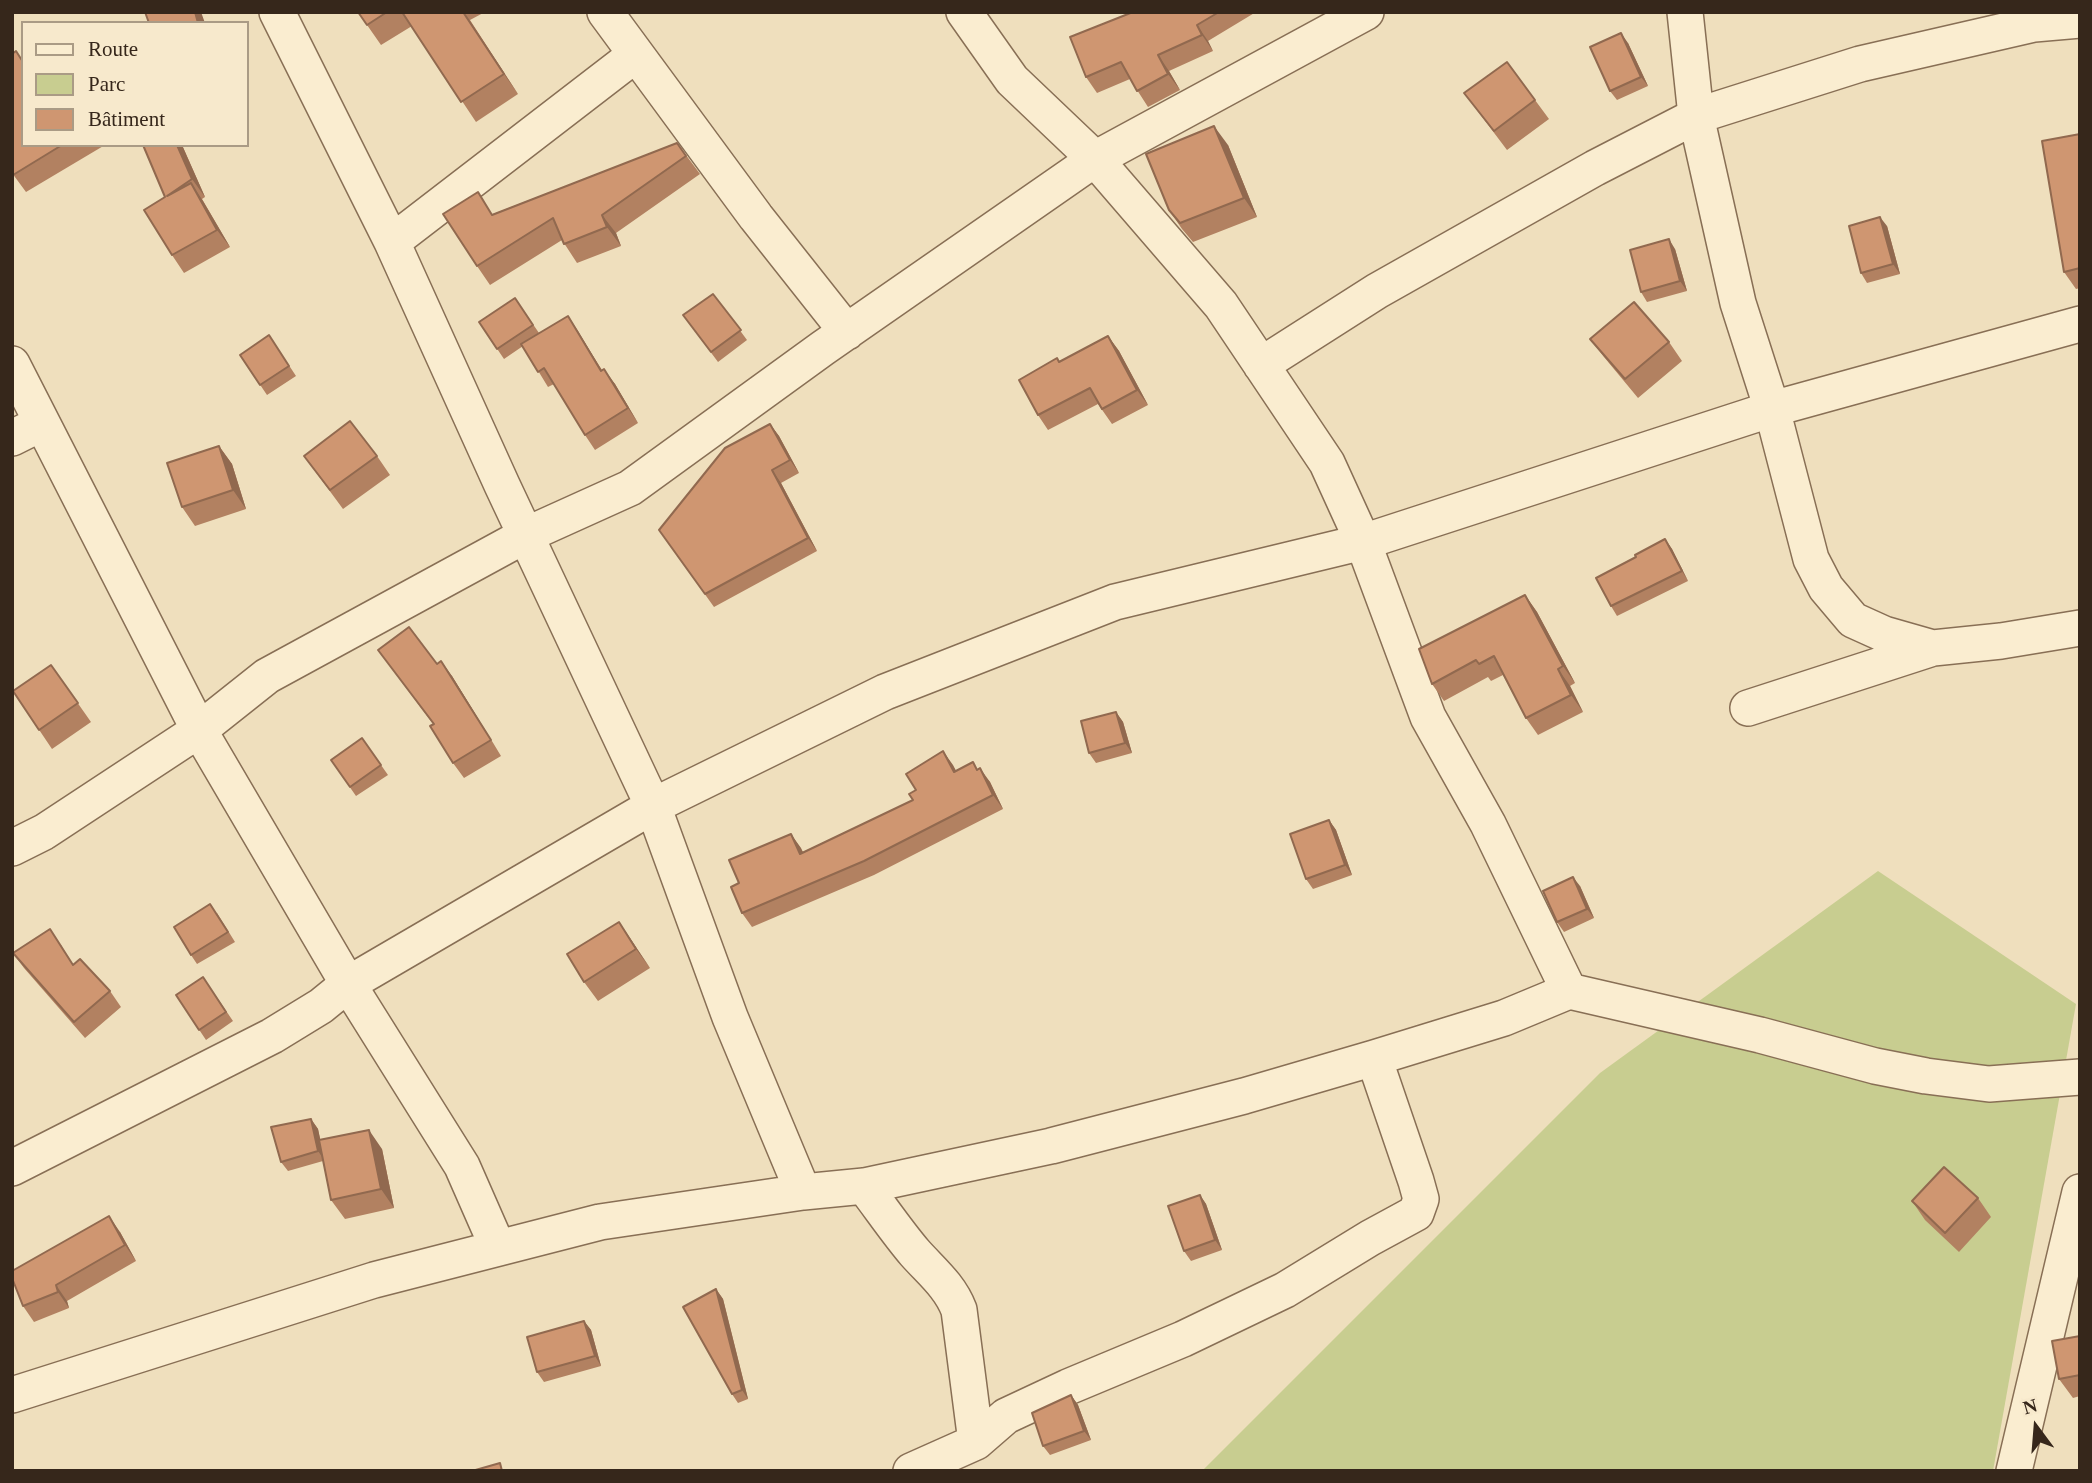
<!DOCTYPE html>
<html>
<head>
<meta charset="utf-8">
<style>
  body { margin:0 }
  #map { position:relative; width:2092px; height:1483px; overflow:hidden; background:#efdfbd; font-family:"Times New Roman",serif }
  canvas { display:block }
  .frame { position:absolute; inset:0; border:14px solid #36271b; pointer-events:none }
  .legend { position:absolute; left:21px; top:21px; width:228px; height:126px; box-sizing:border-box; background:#f7e9cc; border:2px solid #aa9b85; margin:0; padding:9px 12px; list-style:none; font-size:21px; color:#36271b }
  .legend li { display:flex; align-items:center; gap:14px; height:35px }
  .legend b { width:35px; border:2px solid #aa9b85 }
  .north { position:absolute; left:2001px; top:1392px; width:70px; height:70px; -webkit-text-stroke:5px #f7e9cc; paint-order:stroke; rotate:344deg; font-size:19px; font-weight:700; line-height:28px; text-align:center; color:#36271b }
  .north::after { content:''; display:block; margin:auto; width:24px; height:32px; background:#36271b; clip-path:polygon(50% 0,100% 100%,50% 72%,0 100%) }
</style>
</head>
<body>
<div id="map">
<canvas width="2092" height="1483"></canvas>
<div class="frame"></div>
<ul class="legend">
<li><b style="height:9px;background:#faedd0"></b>Route</li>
<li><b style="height:19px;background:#c8cd90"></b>Parc</li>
<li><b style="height:19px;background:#cf9671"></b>Bâtiment</li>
</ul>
<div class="north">N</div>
</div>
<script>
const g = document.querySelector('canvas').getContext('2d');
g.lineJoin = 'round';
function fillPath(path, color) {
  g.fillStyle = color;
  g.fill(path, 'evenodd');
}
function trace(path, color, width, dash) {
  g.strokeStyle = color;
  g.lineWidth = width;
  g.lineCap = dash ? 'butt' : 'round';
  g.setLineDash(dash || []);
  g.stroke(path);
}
const green = new Path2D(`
  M 1878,871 L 2076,1004 L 1993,1471 L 1202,1471 L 1600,1073 Z`);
const street = new Path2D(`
  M 277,12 L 392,242 L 502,485 L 653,806 L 730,1017 L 803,1192
  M 605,12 L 756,217 L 847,332
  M 1685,12 L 1696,116 L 1738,303 L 1772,409 L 1811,559 L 1826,588 L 1853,620 L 1884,634 L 1933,648 L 2001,641 L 2080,628
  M 392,242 L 635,55
  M 12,364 L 199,730 L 348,984 L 462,1166 L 498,1248
  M 1261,365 L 1377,291 L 1595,168 L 1696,116 L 1860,64 L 2034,24 L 2080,20
  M 12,438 L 42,423
  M 1748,708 L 1933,648
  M 12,848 L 44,832 L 199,730 L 267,676 L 526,535 L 630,488 L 823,348 L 1095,159 L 1366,12
  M 1569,991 L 1760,1035 L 1875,1066 L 1926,1076 L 1989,1084 L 2080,1077
  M 12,1168 L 272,1036 L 321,1006 L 348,984 L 653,806 L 885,692 L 1115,602 L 1363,542 L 1772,409 L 2080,324
  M 864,1186 C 881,1208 897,1232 915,1253 C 931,1271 950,1286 959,1310 L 976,1442 L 911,1471
  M 12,1395 L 374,1280 L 600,1222 L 803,1192 L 864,1186 L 1051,1146 L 1244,1096 L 1374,1058 L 1504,1018 L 1569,991 L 1488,824 L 1428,717 L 1363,542 L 1327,463 L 1221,305 L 1095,159 L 1012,80 L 964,12
  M 976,1442 L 1006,1416 L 1068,1387 L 1183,1339 L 1285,1290 L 1370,1238 L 1416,1213 L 1421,1199 L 1416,1181 L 1374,1058
  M 2014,1471 L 2080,1192`);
const wall = new Path2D(`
  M 358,12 L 485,12 L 470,20 L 518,94 L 476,122 L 412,26 L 381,45 Z
  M 1133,12 L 1256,12 L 1208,41 L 1213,51 L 1169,71 L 1180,90 L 1148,107 L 1130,79 L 1097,93 L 1086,77 Z
  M 1628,43 L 1648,86 L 1617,100 L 1610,91 Z
  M 1464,93 L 1535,100 L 1549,119 L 1507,150 Z
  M 2080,134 L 2080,288 L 2076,289 L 2064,272 Z
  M 677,143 L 700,174 L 616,233 L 621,246 L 577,263 L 562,240 L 490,285 L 477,266 L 493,214 Z
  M 23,145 L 105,145 L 26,192 L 12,173 Z
  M 143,145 L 182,145 L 205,197 L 202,199 L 230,247 L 184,273 L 172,255 L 165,197 Z
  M 1228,145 L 1257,217 L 1193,242 L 1182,229 L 1169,210 Z
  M 1887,226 L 1900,274 L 1867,283 L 1861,273 Z
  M 1675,249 L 1687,291 L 1647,302 L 1641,292 Z
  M 713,294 L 747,340 L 718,362 L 683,315 Z
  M 515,298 L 539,333 L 568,316 L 602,370 L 615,384 L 638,423 L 595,450 L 585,435 L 554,384 L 548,387 L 523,346 L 504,359 L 479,322 Z
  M 269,335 L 296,376 L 267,395 L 240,355 Z
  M 1108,336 L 1119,351 L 1148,405 L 1112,424 L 1098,404 L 1048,430 L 1038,415 L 1060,362 Z
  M 1590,339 L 1669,342 L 1682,361 L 1638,398 L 1604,357 Z
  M 770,424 L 779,436 L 799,473 L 781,483 L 817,551 L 714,607 L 659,530 Z
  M 219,446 L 232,464 L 246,509 L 195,526 L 182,507 Z
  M 304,456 L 377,456 L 390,475 L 343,509 Z
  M 1665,539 L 1672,549 L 1688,581 L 1617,616 L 1611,606 L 1636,557 Z
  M 1525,595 L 1537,612 L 1575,683 L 1570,686 L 1583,712 L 1538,735 L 1526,718 L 1503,675 L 1491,681 L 1488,677 L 1444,701 L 1432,684 Z
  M 378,650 L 437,664 L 452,676 L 501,756 L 464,778 L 453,763 L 433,724 Z
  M 51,665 L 91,722 L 52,749 L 13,691 Z
  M 1116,712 L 1123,722 L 1132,753 L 1096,763 L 1089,753 Z
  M 362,738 L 388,775 L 356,796 L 331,760 Z
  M 943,751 L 956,771 L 978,769 L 990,782 L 1003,809 L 874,875 L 752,927 L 742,913 L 739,883 L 791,834 L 803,852 L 913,800 L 916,790 Z
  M 1329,820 L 1336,830 L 1352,875 L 1313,889 L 1306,879 Z
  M 1580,886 L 1594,918 L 1564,932 L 1557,922 Z
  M 217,913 L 235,942 L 197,964 L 191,955 Z
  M 619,922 L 650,968 L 598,1001 L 584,982 Z
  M 61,945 L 73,965 L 110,991 L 121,1007 L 85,1038 L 24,968 L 13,953 Z
  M 203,977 L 233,1021 L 206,1040 L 176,995 Z
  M 311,1119 L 318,1129 L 320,1139 L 382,1149 L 394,1208 L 345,1219 L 331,1200 L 323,1161 L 288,1171 L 281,1162 Z
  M 1200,1195 L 1206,1204 L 1222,1250 L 1191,1261 L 1184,1251 Z
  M 1978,1198 L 1991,1217 L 1959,1252 L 1925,1220 L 1912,1201 Z
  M 120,1232 L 136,1261 L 67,1301 L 69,1308 L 34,1322 L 23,1306 Z
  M 716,1289 L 723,1299 L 748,1399 L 738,1403 L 732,1394 Z
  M 584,1321 L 591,1330 L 601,1366 L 544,1382 L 537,1372 Z
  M 2080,1336 L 2080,1396 L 2073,1398 L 2059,1379 Z
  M 1071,1395 L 1078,1405 L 1091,1440 L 1050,1455 L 1043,1446 Z`);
const shadedWall = new Path2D(`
  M 195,12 L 201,12 L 205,23 L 198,23 Z
  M 464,12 L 518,94 L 504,74 Z
  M 1197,25 L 1208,41 L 1213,51 L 1202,35 Z
  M 1621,33 L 1628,43 L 1648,86 L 1641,77 Z
  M 1158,55 L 1169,71 L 1180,90 L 1168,74 Z
  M 1214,126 L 1228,145 L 1257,217 L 1244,198 Z
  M 177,145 L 182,145 L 205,197 L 192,179 Z
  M 191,183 L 203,201 L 230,247 L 217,230 Z
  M 602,215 L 616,233 L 621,246 L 607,227 Z
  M 1880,217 L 1887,226 L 1900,274 L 1893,264 Z
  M 1669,239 L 1675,249 L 1687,291 L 1680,281 Z
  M 568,316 L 578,331 L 611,386 L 601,371 Z
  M 1108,336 L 1119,351 L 1148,405 L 1137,390 Z
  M 604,369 L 615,384 L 638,423 L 628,408 Z
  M 770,424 L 779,436 L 799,473 L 790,460 Z
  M 219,446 L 232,464 L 246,509 L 233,490 Z
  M 772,470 L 781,483 L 817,551 L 808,538 Z
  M 1665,539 L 1672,549 L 1688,581 L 1682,571 Z
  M 1525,595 L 1537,612 L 1575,683 L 1563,666 Z
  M 441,661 L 452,676 L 501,756 L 491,740 Z
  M 1558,669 L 1570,686 L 1583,712 L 1571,695 Z
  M 1116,712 L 1123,722 L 1132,753 L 1125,743 Z
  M 943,751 L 953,765 L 964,786 L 954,772 Z
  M 980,768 L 990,782 L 1003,809 L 993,795 Z
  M 1329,820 L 1336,830 L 1352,875 L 1345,865 Z
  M 791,834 L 801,848 L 810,868 L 800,854 Z
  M 1573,877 L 1580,886 L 1594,918 L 1587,909 Z
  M 619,922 L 632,941 L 650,968 L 636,949 Z
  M 311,1119 L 318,1129 L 325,1161 L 318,1151 Z
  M 369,1130 L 382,1149 L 394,1208 L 381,1189 Z
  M 1200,1195 L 1206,1204 L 1222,1250 L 1215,1240 Z
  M 109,1216 L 120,1232 L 136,1261 L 125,1245 Z
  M 56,1285 L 67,1301 L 69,1308 L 58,1292 Z
  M 716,1289 L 723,1299 L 748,1399 L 742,1390 Z
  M 584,1321 L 591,1330 L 601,1366 L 595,1356 Z
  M 1071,1395 L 1078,1405 L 1091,1440 L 1084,1431 Z`);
const building = new Path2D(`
  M 145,12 L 195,12 L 198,23 L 149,23 Z
  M 358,12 L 387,12 L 367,25 Z
  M 402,12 L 463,12 L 504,74 L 461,102 Z
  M 1133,12 L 1219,12 L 1197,25 L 1202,35 L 1158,55 L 1168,74 L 1137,91 L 1121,62 L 1086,77 L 1070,37 Z
  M 1621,33 L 1641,77 L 1610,91 L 1590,47 Z
  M 16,51 L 23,62 L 23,145 L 62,145 L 13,175 L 12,173 L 12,54 Z
  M 1507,62 L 1535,100 L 1494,131 L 1464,93 Z
  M 1214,126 L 1244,198 L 1180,223 L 1169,210 L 1146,154 Z
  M 2080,134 L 2080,268 L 2064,272 L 2042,141 Z
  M 677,143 L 686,156 L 602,215 L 607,227 L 564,244 L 553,218 L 477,266 L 443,214 L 478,192 L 492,215 Z
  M 143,145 L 177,145 L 192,179 L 167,196 L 191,183 L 217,230 L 172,255 L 144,210 L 165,197 Z
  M 1880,217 L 1893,264 L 1861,273 L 1849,226 Z
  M 1669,239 L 1680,281 L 1641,292 L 1630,250 Z
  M 713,294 L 741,330 L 711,352 L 683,315 Z
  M 515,298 L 533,325 L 497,349 L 479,322 Z
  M 1634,302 L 1669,342 L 1625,379 L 1590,339 Z
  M 568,316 L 601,371 L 604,369 L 628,408 L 585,435 L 544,368 L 538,372 L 521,344 Z
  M 269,335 L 289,366 L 260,385 L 240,355 Z
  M 1108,336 L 1137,390 L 1102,409 L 1090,388 L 1038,415 L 1019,380 L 1057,358 L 1059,362 Z
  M 350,421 L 377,456 L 330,490 L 304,456 Z
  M 770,424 L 790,460 L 772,470 L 808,538 L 705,594 L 659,530 L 725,448 Z
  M 219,446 L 233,490 L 182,507 L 167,463 Z
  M 1665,539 L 1682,571 L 1611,606 L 1596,578 L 1636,557 L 1635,555 Z
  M 1525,595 L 1563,666 L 1558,669 L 1571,695 L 1526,718 L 1494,656 L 1479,664 L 1476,660 L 1432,684 L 1419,649 Z
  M 409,627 L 437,664 L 441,661 L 491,740 L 453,763 L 430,726 L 434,724 L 378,650 Z
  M 51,665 L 78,703 L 39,730 L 13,691 Z
  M 1116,712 L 1125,743 L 1089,753 L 1081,721 Z
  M 362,738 L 381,765 L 350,787 L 331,760 Z
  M 943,751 L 954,772 L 973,762 L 977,770 L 980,768 L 993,795 L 864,861 L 742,913 L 731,887 L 739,883 L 729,860 L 791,834 L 800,854 L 913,800 L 909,794 L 916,790 L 906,774 Z
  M 1329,820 L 1345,865 L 1306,879 L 1290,834 Z
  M 1573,877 L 1587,909 L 1557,922 L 1543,891 Z
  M 210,904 L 228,932 L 191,955 L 174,927 Z
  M 619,922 L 636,949 L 584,982 L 567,954 Z
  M 50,929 L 73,965 L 80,959 L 110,991 L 74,1022 L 13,953 Z
  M 203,977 L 226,1012 L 199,1030 L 176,995 Z
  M 311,1119 L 318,1151 L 281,1162 L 271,1127 Z
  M 369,1130 L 381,1189 L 331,1200 L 319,1140 Z
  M 1944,1167 L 1978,1198 L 1945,1233 L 1912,1201 Z
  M 1200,1195 L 1215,1240 L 1184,1251 L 1168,1206 Z
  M 109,1216 L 125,1245 L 56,1285 L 58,1292 L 23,1306 L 12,1278 L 12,1271 Z
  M 716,1289 L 742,1390 L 732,1394 L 683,1307 Z
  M 584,1321 L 595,1356 L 537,1372 L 527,1337 Z
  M 2080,1336 L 2080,1375 L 2059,1379 L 2052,1341 Z
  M 1071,1395 L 1084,1431 L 1043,1446 L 1032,1413 Z
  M 500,1463 L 502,1471 L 472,1471 Z`);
fillPath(green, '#c8cd90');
trace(street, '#886f55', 38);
trace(street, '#faedd0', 35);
fillPath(wall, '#b28161');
fillPath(shadedWall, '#91694f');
fillPath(building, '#cf9671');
trace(building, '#91694f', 2);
</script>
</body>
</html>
